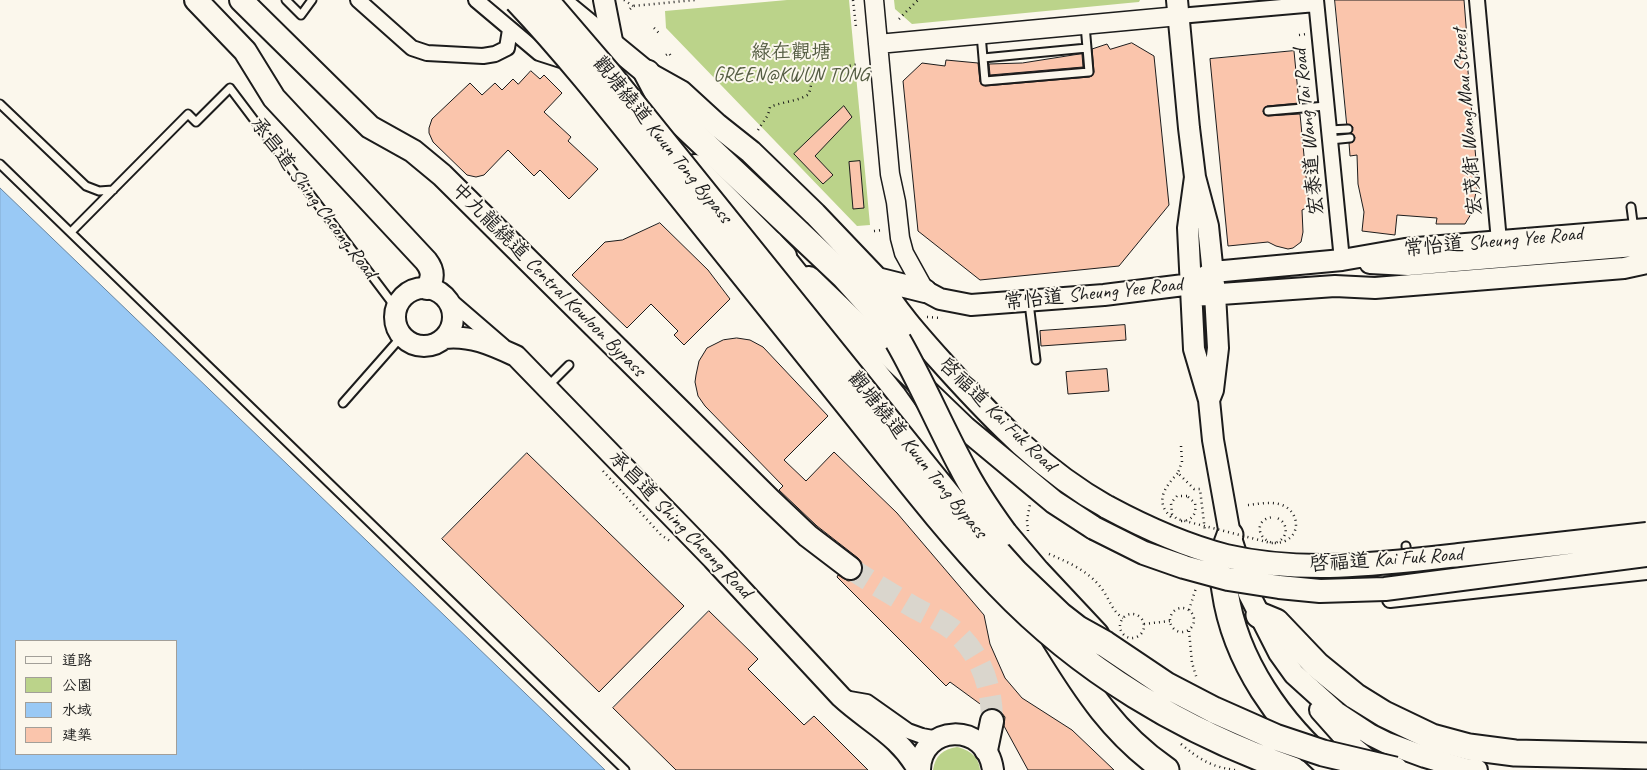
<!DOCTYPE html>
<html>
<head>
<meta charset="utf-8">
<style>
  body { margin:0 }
  #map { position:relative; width:1647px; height:770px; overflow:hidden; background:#fbf7ec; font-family:Caveat,"LXGW WenKai TC",sans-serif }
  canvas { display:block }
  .legend { position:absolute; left:15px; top:640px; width:162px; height:115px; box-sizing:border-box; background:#fbf7ec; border:1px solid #a29f99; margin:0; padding:6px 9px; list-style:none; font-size:15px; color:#1c1c1c }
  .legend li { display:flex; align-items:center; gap:10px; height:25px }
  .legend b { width:25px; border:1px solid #a29f99 }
</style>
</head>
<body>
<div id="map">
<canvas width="1647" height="770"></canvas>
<ul class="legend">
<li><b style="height:6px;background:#fbf7ec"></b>道路</li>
<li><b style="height:14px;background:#bbd38a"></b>公園</li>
<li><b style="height:14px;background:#99c9f5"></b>水域</li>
<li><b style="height:14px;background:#fac5ac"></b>建築</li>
</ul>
</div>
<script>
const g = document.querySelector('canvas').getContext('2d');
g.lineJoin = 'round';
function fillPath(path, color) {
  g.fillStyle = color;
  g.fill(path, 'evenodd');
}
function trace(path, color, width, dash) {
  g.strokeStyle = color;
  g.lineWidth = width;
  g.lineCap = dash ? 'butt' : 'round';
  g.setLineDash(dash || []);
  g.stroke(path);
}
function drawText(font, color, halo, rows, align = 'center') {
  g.font = font + ' Caveat,"LXGW WenKai TC",sans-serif';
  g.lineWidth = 4;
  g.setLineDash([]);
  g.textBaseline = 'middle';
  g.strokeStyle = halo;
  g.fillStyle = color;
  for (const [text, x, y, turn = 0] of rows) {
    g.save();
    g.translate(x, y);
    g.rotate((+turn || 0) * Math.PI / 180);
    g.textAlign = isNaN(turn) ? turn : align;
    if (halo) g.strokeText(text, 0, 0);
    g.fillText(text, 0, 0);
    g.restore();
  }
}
const green = new Path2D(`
  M 787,0 L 849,0 L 870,225 L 857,226 L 666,28 L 665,11 Z
  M 894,0 L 1140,0 L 1139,2 L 1128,3 L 912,24 L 895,9 Z
  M 957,747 C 969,750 979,756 980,770 L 933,770 C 935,756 943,749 957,747 Z`);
const water = new Path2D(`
  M 0,188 L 605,770 L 0,770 ZM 16,641 L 176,641 L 176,754 L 16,754 Z`);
const building = new Path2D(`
  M 1335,0 L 1464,0 L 1467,38 L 1465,38 L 1477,171 L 1477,187 L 1474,202 L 1471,214 L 1465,224 L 1436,224 L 1437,218 L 1397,215 L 1395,235 L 1362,231 L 1364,212 L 1358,184 L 1357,155 L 1350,156 L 1349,143 L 1353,142 L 1355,137 L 1351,133 L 1353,127 L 1347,124 Z
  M 1132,43 L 1154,56 L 1169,205 L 1119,266 L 980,280 L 918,231 L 903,81 L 922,63 L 945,66 L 946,60 L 978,63 L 980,82 L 985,86 L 1089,77 L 1092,76 L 1094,72 L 1092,49 L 1107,44 L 1110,49 Z
  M 1294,51 L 1299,103 L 1267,106 L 1263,111 L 1264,114 L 1268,116 L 1300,114 L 1308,197 L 1312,205 L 1302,210 L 1303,232 L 1301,242 L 1293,248 L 1288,249 L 1276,246 L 1268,242 L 1228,246 L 1210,59 Z
  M 1082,54 L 1083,67 L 990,75 L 989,64 L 1022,63 Z
  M 531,71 L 540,79 L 544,75 L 562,93 L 544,112 L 571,137 L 568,141 L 598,169 L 569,199 L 540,170 L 534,176 L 508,150 L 484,175 L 476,177 L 467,175 L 433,142 L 429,133 L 429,128 L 432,119 L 470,83 L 482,95 L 495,83 L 502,90 L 513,79 L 518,84 Z
  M 844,106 L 852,117 L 815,156 L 833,175 L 823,184 L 794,154 Z
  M 860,161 L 864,208 L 853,209 L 849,162 Z
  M 660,223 L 708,270 L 730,299 L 684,345 L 674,335 L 678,331 L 651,304 L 627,328 L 572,275 L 605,242 L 622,240 Z
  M 1125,325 L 1126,340 L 1041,346 L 1040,331 Z
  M 737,338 L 750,340 L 763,347 L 828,416 L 784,460 L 806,481 L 834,452 L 897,513 L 984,615 L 990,644 L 1005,678 L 1022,698 L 1072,730 L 1114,770 L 1028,770 L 1004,726 L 1005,717 L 1001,712 L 994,708 L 987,709 L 950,682 L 946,686 L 837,577 L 838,575 L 848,581 L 855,580 L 860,576 L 863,570 L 862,563 L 858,558 L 817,526 L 779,490 L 783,486 L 705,406 L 698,396 L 695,382 L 696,375 L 699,361 L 707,348 L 723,340 Z
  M 1107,369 L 1109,391 L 1068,394 L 1066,372 Z
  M 527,453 L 684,606 L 599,692 L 442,539 Z
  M 709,611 L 758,659 L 748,669 L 804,725 L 814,716 L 868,770 L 676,770 L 613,708 Z`);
const trunkTunnel = new Path2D(`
  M 850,568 C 871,582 893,595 915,608 C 928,615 940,620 952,629 C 980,652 992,685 992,721`);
const path = new Path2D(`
  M 624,0 L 633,6
  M 853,0 L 856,27
  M 630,9 L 633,6 L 695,0
  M 899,19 L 918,0
  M 654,28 L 661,35
  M 1299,35 L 1307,34
  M 666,55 L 669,53 L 671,56
  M 758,130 L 768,115 L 770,107 C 784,101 797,102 809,94 L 812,81 L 815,74 L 823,69 L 833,69 L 859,64
  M 874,231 L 883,230
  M 927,317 L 942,318
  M 1181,446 L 1182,462 L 1178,473 L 1194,489 L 1200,489 L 1205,531
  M 603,471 L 661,535 L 670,541
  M 1248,505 C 1259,504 1271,501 1282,505 C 1298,511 1302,533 1285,541 C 1261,551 1248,519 1274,517
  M 1171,517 C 1154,501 1165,487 1178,473
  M 1181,521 C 1192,521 1197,514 1195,503 L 1187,496
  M 1028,531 L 1027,520 L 1030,504
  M 1049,554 C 1070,563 1091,572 1104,592 C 1110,601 1113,612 1123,618
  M1170 620a12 12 0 1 1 24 0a12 12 0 1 1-24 0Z
  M 1189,610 L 1196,588
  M1120 626a12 12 0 1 1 24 0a12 12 0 1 1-24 0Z
  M 1144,624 L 1170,621
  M 1189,631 L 1192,663 L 1197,679
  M 1181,744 C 1199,759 1211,767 1235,770`);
const service = new Path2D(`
  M 286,0 L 301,15 L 312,0
  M 981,34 L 983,58 L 1087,48 L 1085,25
  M 983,58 L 985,81 L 1089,72 L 1087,48
  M 0,104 L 86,186 L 99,191 L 113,190
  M 1268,111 L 1326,106
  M 1329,130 L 1348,129
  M 1330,140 L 1350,138
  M 0,164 L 625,770
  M 1631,207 L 1634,230
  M 71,232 L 188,114 L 196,122 L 230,88 L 396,308
  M 1029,303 L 1036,360
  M 547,387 L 569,365
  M 343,403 L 402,336
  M 1406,546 L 1410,582`);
const minor = new Path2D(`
  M 358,0 L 412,48 L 427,53 L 483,56 L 495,54 L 507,48 L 510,30
  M 476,0 L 539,53 L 570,63
  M 1316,0 L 1342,260
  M 1477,0 L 1499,241
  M 1179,16 L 1316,4
  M 445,296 L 503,346
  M 1390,600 L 1647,572
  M 844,698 L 867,702 L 908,731 L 922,736 L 938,739`);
const tertiary = new Path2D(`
  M 874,0 L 890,174 L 896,202 L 900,238 L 904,253 L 925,291
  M 878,44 L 1179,16`);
const secondary = new Path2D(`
  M 604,0 L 613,46
  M 1177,0 L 1189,128 L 1195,177 L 1208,226 L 1215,294 L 1218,348 L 1213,390 L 1209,400
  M 1195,177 L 1188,228 L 1194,349 L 1209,400 L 1213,440 L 1230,535 L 1249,594 L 1279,653 L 1294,674 L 1336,712 L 1371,735 L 1387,743 L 1425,757 L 1466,769 L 1477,770
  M 1370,263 L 1408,265 L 1647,245
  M395 317a29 29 0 1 1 58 0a29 29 0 1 1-58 0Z
  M 925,291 L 940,299 L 971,305 L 1104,295 L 1192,284 L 1213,272 L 1342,260 L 1405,249 L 1647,229
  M 1192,296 L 1335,286 L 1375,288 L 1624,268 L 1647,263
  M 444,338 C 471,335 492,345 516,356 L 713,559 L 841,697 C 869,723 899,735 918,770
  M 1320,710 L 1353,747 L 1373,764
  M 920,770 C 920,725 986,720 993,770`);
const trunk = new Path2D(`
  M 196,0 L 245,51 L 274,98 L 426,261 C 433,270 434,278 427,288
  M 241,0 L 370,127 L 413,151 L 442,175 L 769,499 L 808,536 L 850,568
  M 558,0 L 647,73 L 681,92 L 717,125 L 751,152 L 815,214 L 877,279 C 896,312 922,340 947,368 C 995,421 1044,472 1107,507
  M 695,166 L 785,256
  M 809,278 L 965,428 L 1054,502 L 1094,528
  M 877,279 L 925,291
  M 986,750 L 992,721`);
const motorway = new Path2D(`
  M 647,73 L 665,107 L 844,276 L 880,316 L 898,341
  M 771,244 L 893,396 L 980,519
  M 1004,533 L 1037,572 L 1096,635
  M 1230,535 C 1227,544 1222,555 1221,564 C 1221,573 1224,583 1225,591 C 1235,661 1280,725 1334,770
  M 1259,615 L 1276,622 L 1317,665 L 1355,696 L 1384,714 L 1432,737 L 1469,747 L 1515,753 L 1647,756
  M 1054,638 C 1086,690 1114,734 1166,770`);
const pathBridge = new Path2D(`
  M 1187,496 L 1177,496 L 1171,503 L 1172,514 L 1177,519 L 1271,543 C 1289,543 1291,521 1274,517`);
const trunkBridge = new Path2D(`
  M 1107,507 C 1146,528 1183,545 1226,556 C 1303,574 1381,564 1459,555 C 1522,548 1584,541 1647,534
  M 1094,528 L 1144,553 L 1184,567 L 1228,579 L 1279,587 L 1320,591 L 1385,589 L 1647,555`);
const motorwayBridge = new Path2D(`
  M 517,0 C 569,55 616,115 664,175 C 723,249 783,323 842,397 C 893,460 942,526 999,585 C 1080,670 1183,732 1293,770
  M 545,0 L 611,77 L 963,514 L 1015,572 L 1060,615 L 1078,629 L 1105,644 L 1166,685 L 1214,710 L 1275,737 L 1323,753 L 1395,770
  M 898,341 C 921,381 939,424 961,465 C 973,489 988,511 1004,533`);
const parkNames = [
  ["綠在觀塘",791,53],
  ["GREEN@KWUN TONG",791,76]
];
const streetNames = [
  ["宏茂街 Wang Mau Street",1468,122,-95],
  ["宏泰道 Wang Tai Road",1309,132,-96],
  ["觀塘繞道 Kwun Tong Bypass",662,140,51],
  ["承昌道 Shing Cheong Road",313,198,53],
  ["常怡道 Sheung Yee Road",1493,242,-5],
  ["中九龍繞道 Central Kowloon Bypass",548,280,45],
  ["常怡道 Sheung Yee Road",1093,294,-6],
  ["啓福道 Kai Fuk Road",997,415,44],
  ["觀塘繞道 Kwun Tong Bypass",917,455,51],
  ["承昌道 Shing Cheong Road",680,525,46],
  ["啓福道 Kai Fuk Road",1386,560,-4]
];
fillPath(green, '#bbd38a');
fillPath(water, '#99c9f5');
trace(water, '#67849e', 1);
fillPath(building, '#fac5ac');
trace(building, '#1c1c1c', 1);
trace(trunkTunnel, '#dad6cd', 22, [22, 11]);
trace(service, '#1c1c1c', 11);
trace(minor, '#1c1c1c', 18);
trace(tertiary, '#1c1c1c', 21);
trace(secondary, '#1c1c1c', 24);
trace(trunk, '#1c1c1c', 26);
trace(motorway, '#1c1c1c', 29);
trace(path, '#1c1c1c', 2.5, [1, 4]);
trace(service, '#fbf7ec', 7);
trace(minor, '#fbf7ec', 14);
trace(tertiary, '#fbf7ec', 18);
trace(secondary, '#fbf7ec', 20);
trace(trunk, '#fbf7ec', 22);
trace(motorway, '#fbf7ec', 25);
trace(trunkBridge, '#1c1c1c', 26, []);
trace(motorwayBridge, '#1c1c1c', 29, []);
trace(pathBridge, '#1c1c1c', 2.5, [1, 4]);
trace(trunkBridge, '#fbf7ec', 22);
trace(motorwayBridge, '#fbf7ec', 25);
drawText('20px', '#545c42', '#fbf7ec', parkNames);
drawText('20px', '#1c1c1c', '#fbf7ec', streetNames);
</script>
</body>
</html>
